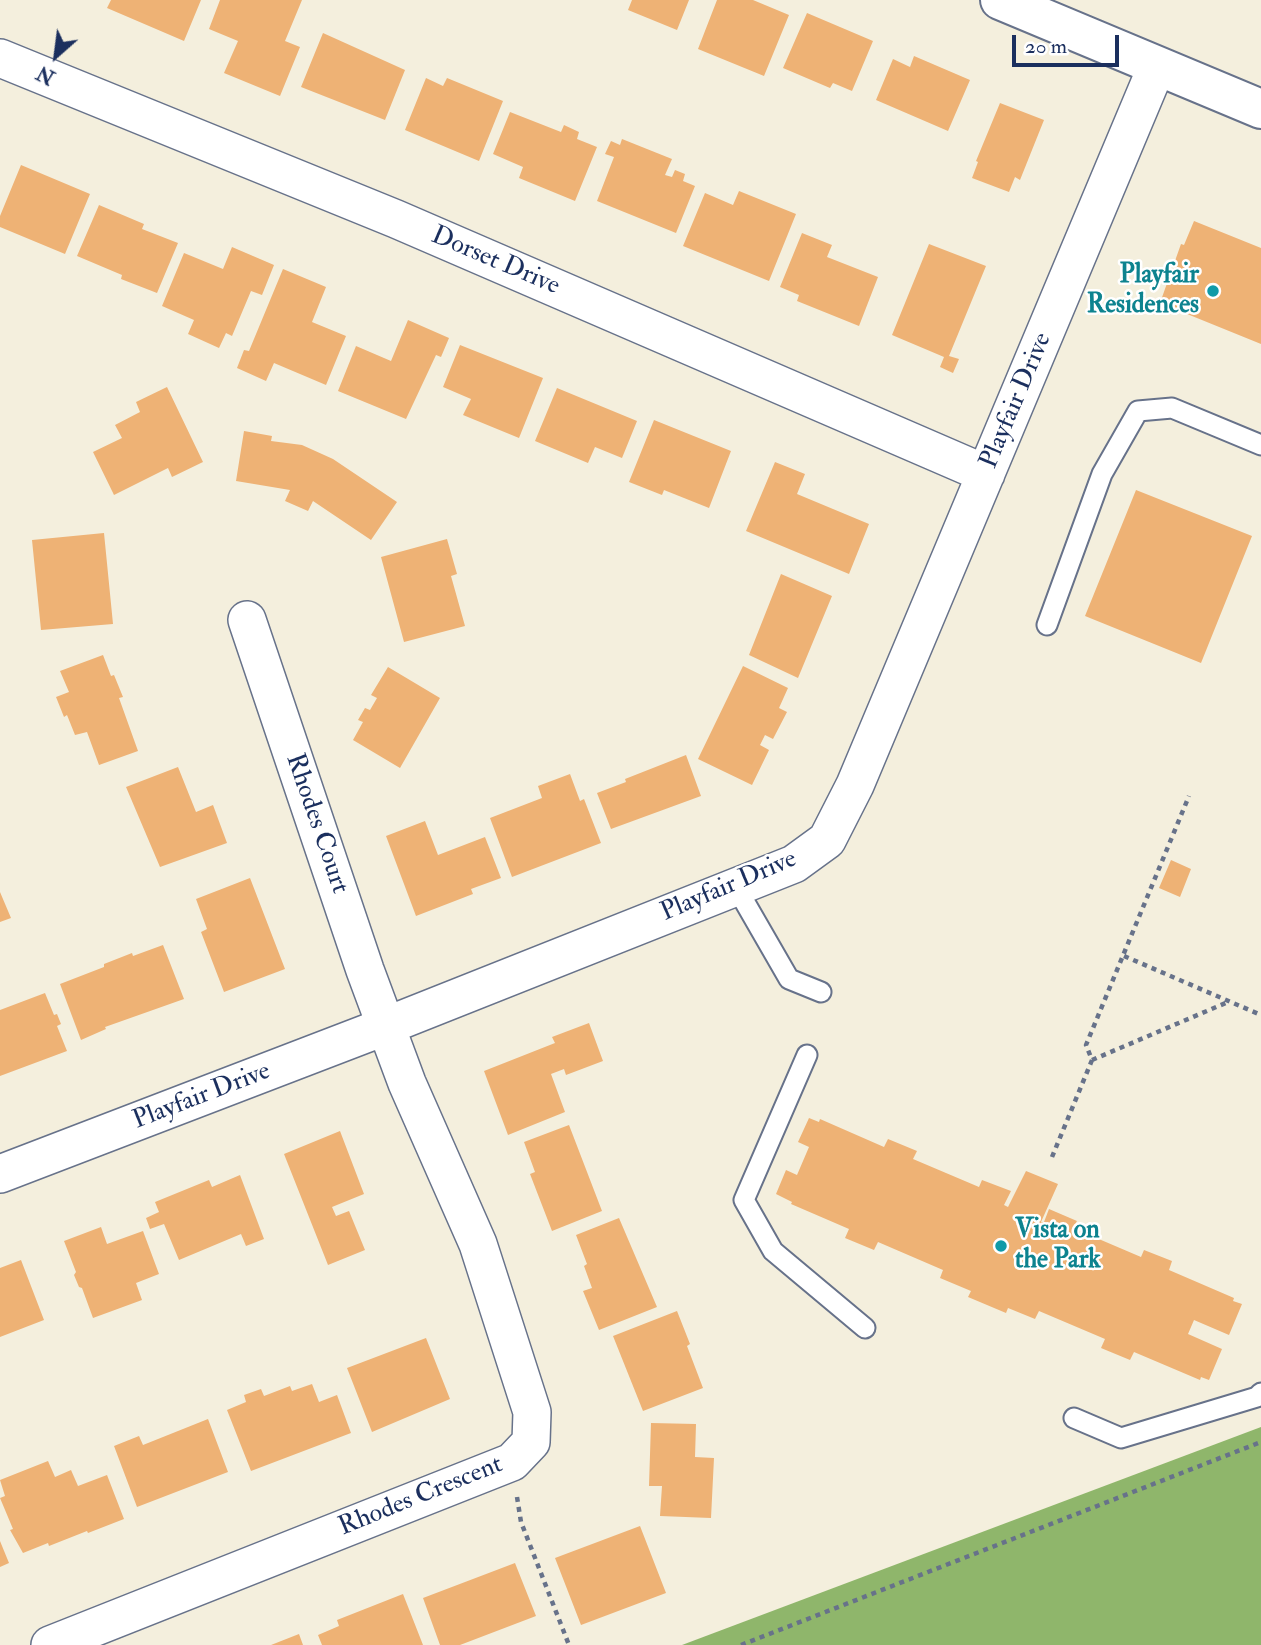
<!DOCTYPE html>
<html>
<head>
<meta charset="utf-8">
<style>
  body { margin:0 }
  #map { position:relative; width:1261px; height:1645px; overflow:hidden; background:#f4efdd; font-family:"IM FELL Double Pica",serif }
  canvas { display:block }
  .north { position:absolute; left:21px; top:21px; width:70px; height:70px; -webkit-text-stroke:5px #fff; paint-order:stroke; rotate:208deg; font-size:19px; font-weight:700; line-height:28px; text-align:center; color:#1b2f5e }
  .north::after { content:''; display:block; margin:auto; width:24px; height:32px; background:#1b2f5e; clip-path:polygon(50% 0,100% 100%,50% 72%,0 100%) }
  .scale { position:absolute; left:1012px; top:35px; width:107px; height:32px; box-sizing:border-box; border:4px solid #1b2f5e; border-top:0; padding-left:9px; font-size:21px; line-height:24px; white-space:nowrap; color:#1b2f5e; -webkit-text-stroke:5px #fff; paint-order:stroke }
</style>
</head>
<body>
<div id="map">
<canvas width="1261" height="1645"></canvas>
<div class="north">N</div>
<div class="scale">20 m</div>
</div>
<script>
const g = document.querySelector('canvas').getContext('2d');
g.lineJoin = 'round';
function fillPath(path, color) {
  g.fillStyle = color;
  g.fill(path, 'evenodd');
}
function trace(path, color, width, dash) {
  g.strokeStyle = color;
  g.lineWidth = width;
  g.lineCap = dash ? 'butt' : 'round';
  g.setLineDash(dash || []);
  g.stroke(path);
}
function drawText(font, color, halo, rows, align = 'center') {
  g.font = font + ' "IM FELL Double Pica",serif';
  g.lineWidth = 5;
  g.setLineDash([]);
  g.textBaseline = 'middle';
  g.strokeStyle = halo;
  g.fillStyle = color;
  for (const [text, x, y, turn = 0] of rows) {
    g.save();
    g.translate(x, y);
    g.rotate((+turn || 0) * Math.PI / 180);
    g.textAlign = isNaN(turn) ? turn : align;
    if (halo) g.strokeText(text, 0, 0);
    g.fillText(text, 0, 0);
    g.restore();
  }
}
const forest = new Path2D(`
  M 1261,1427 L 1261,1645 L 682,1645 Z`);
const building = new Path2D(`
  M 111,0 L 201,0 L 184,41 L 107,8 Z
  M 220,0 L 302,0 L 285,41 L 300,47 L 280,96 L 224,73 L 238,41 L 209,29 Z
  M 632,0 L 689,0 L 677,30 L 628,10 Z
  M 717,0 L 753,0 L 789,15 L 764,76 L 698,49 Z
  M 807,13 L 873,41 L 852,91 L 833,83 L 830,88 L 783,68 Z
  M 323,33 L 405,70 L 385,120 L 301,87 Z
  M 914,56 L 970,80 L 948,131 L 876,100 L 893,59 L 910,67 Z
  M 426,78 L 443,86 L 447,78 L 503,101 L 479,161 L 405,130 Z
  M 1000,103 L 1044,120 L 1020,180 L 1015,177 L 1009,192 L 972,178 L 978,162 L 976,161 Z
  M 510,112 L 561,132 L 564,125 L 579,132 L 577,139 L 597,147 L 575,201 L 519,178 L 523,167 L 493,154 Z
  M 622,139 L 672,159 L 665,175 L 672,177 L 675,170 L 685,174 L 683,181 L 695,186 L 676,233 L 597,201 L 614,157 L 605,154 L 611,141 L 620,145 Z
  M 21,165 L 90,194 L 65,254 L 0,227 L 0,216 Z
  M 739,191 L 796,214 L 769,281 L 683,246 L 705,193 L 733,205 Z
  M 99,205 L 144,224 L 142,229 L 178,243 L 157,293 L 121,279 L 122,275 L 77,256 Z
  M 1194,221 L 1261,248 L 1261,344 L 1160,303 L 1181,244 L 1184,245 Z
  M 802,233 L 832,245 L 827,257 L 878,277 L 859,326 L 797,301 L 799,295 L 780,287 Z
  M 929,244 L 986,266 L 949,356 L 959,359 L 953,373 L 940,367 L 944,357 L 892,335 Z
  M 232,247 L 274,265 L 262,295 L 251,291 L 232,336 L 226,333 L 219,348 L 188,334 L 194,320 L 162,306 L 184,253 L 223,269 Z
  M 283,269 L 326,287 L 312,322 L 346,336 L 326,385 L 274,363 L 266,381 L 237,368 L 244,350 L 249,351 Z
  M 408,320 L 449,338 L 441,357 L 436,355 L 406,419 L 338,391 L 356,346 L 391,361 Z
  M 460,345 L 543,378 L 519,438 L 463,415 L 471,399 L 443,387 Z
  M 167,387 L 203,462 L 172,477 L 168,468 L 114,495 L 93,452 L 122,438 L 115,425 L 140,412 L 136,402 Z
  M 557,388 L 637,421 L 622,458 L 595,447 L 588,463 L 535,441 Z
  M 654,420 L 731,451 L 709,508 L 664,490 L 662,495 L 629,482 Z
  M 244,431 L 272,436 L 271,441 L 302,445 L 333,459 L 397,502 L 371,540 L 313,501 L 308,511 L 285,501 L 290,490 L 236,481 Z
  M 775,462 L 805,474 L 797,494 L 869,524 L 849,574 L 746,531 Z
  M 1136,490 L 1252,536 L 1201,663 L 1085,616 Z
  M 104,533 L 113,624 L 41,630 L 32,540 Z
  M 447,539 L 457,574 L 451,576 L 465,626 L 404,642 L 381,557 Z
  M 781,574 L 832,596 L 798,678 L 749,655 Z
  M 103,655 L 111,676 L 114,675 L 123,697 L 119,698 L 138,751 L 99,765 L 87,732 L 75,735 L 67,715 L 64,717 L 56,697 L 69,692 L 60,671 Z
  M 743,666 L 788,688 L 779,708 L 787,712 L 773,739 L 765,735 L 760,745 L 769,750 L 752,785 L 698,759 Z
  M 388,667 L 440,698 L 400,768 L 353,740 L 363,722 L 358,720 L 365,708 L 370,710 L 377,698 L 371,695 Z
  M 686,755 L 701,796 L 611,829 L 597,793 L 626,782 L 625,779 Z
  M 178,767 L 196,812 L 213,805 L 227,843 L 160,867 L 126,787 Z
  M 570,774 L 580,801 L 584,799 L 601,843 L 512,877 L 490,818 L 542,798 L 538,786 Z
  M 425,821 L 438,855 L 485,837 L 501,878 L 471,889 L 473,894 L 416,916 L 386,836 Z
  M 1171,860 L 1191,869 L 1180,897 L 1159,888 Z
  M 250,878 L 285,969 L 224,992 L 201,932 L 207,929 L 196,899 Z
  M 0,892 L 11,918 L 0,922 Z
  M 163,945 L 184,999 L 105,1027 L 106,1029 L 81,1040 L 60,984 L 104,967 L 104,964 L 132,953 L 133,956 Z
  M 45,993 L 54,1015 L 57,1014 L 61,1024 L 57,1026 L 67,1051 L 0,1076 L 0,1010 Z
  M 589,1023 L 603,1061 L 566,1075 L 564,1069 L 551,1074 L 565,1112 L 508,1135 L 484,1071 L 555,1043 L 552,1037 Z
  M 809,1118 L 819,1122 L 820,1119 L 884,1147 L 888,1139 L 917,1151 L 913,1159 L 979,1187 L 982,1180 L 1011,1191 L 1004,1205 L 1008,1207 L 1026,1171 L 1058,1184 L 1041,1222 L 1044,1222 L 1049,1209 L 1077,1221 L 1073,1228 L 1141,1257 L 1144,1250 L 1172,1261 L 1169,1270 L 1234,1298 L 1233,1301 L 1242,1304 L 1229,1335 L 1194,1320 L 1188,1334 L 1222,1349 L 1209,1380 L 1201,1377 L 1200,1380 L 1134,1352 L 1130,1360 L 1101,1348 L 1105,1339 L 1039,1311 L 1035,1319 L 1008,1308 L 1006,1313 L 968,1297 L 971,1291 L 940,1278 L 943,1270 L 878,1242 L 874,1250 L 845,1238 L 849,1229 L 791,1204 L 792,1202 L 776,1194 L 786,1170 L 797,1175 L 809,1147 L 798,1142 Z
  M 569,1125 L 602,1211 L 552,1231 L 530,1174 L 535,1172 L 524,1142 Z
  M 340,1131 L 364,1194 L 332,1207 L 336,1216 L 349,1211 L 365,1250 L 328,1265 L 284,1154 Z
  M 240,1175 L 264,1239 L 246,1246 L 241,1234 L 179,1260 L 164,1224 L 150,1229 L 146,1218 L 159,1212 L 155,1202 L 209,1180 L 212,1187 Z
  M 619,1218 L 657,1307 L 599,1330 L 583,1291 L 592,1288 L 584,1266 L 587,1264 L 576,1235 Z
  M 101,1227 L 107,1244 L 143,1231 L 159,1274 L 136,1283 L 142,1300 L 93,1318 L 82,1288 L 79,1287 L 74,1275 L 76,1272 L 64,1241 Z
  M 21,1260 L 44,1320 L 0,1337 L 0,1268 Z
  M 677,1311 L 690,1344 L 687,1346 L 703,1388 L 643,1411 L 613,1336 Z
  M 426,1338 L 450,1399 L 372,1432 L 347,1368 Z
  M 312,1384 L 319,1402 L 337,1395 L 351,1433 L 251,1471 L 227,1410 L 246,1402 L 244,1395 L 261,1389 L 264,1396 L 290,1386 L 292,1391 Z
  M 208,1419 L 228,1472 L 137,1507 L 114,1446 L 139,1436 L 143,1445 Z
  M 651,1423 L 696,1424 L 695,1457 L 714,1458 L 711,1518 L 660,1516 L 662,1486 L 649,1486 Z
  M 48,1461 L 55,1477 L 71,1470 L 78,1486 L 107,1475 L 124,1519 L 88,1533 L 87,1531 L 49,1546 L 48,1543 L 23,1553 L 10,1530 L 13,1529 L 0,1498 L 5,1496 L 0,1480 Z
  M 640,1526 L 666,1593 L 581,1625 L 555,1558 Z
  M 0,1541 L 9,1563 L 0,1567 Z
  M 515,1563 L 536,1616 L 460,1645 L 440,1645 L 423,1598 Z
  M 403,1594 L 423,1645 L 322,1645 L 318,1635 L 339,1626 L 337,1620 Z
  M 299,1634 L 303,1645 L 271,1645 Z`);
const path = new Path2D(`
  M 1124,956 L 1261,1015
  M 1092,1060 L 1228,1002
  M 1052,1157 L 1092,1060 L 1086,1045 L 1189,796
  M 517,1497 L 521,1522 L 569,1645
  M 741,1645 L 1261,1442`);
const service = new Path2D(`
  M 1047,625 L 1102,474 L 1138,411 L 1172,408 L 1261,445
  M 736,887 L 789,979 L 821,992
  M 807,1055 L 744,1200 L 773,1251 L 865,1328
  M 1074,1418 L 1121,1438 L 1257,1397 L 1261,1393`);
const minor = new Path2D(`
  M 0,58 L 396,219 L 986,474
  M 0,1174 L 386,1026 L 794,864 L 827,840 L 855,785 L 1157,66
  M 50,1645 L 512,1462 L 531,1442 L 532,1412 L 478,1244 L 407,1083 L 365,970 L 247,620`);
const tertiary = new Path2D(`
  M 1000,0 L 1261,109`);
const markers = [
  [1213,291,7,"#0f9aa8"],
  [1001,1246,7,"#0f9aa8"]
];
const streetNames = [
  ["Dorset Drive",495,262,23],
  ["Playfair Drive",1017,401,-67],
  ["Rhodes Court",316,824,71],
  ["Playfair Drive",729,887,-23],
  ["Playfair Drive",202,1097,-21],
  ["Rhodes Crescent",421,1497,-22]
];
const cultureNames = [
  ["Playfair",1199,276],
  ["Residences",1199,306],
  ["Vista on",1015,1231,"left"],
  ["the Park",1015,1261,"left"]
];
fillPath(forest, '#8fb66b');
fillPath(building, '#eeb275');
trace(service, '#67728a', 23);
trace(minor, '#67728a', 40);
trace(tertiary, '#67728a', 42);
trace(path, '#67728a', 4.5, [5, 5]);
trace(service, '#fff', 19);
trace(minor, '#fff', 37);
trace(tertiary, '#fff', 38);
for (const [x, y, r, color] of markers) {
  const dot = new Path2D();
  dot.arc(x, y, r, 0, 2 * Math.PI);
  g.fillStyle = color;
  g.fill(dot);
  trace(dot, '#fff', 2.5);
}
drawText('26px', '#1b2f5e', '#fff', streetNames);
drawText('bold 26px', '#0d838f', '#fff', cultureNames, 'right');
</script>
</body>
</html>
